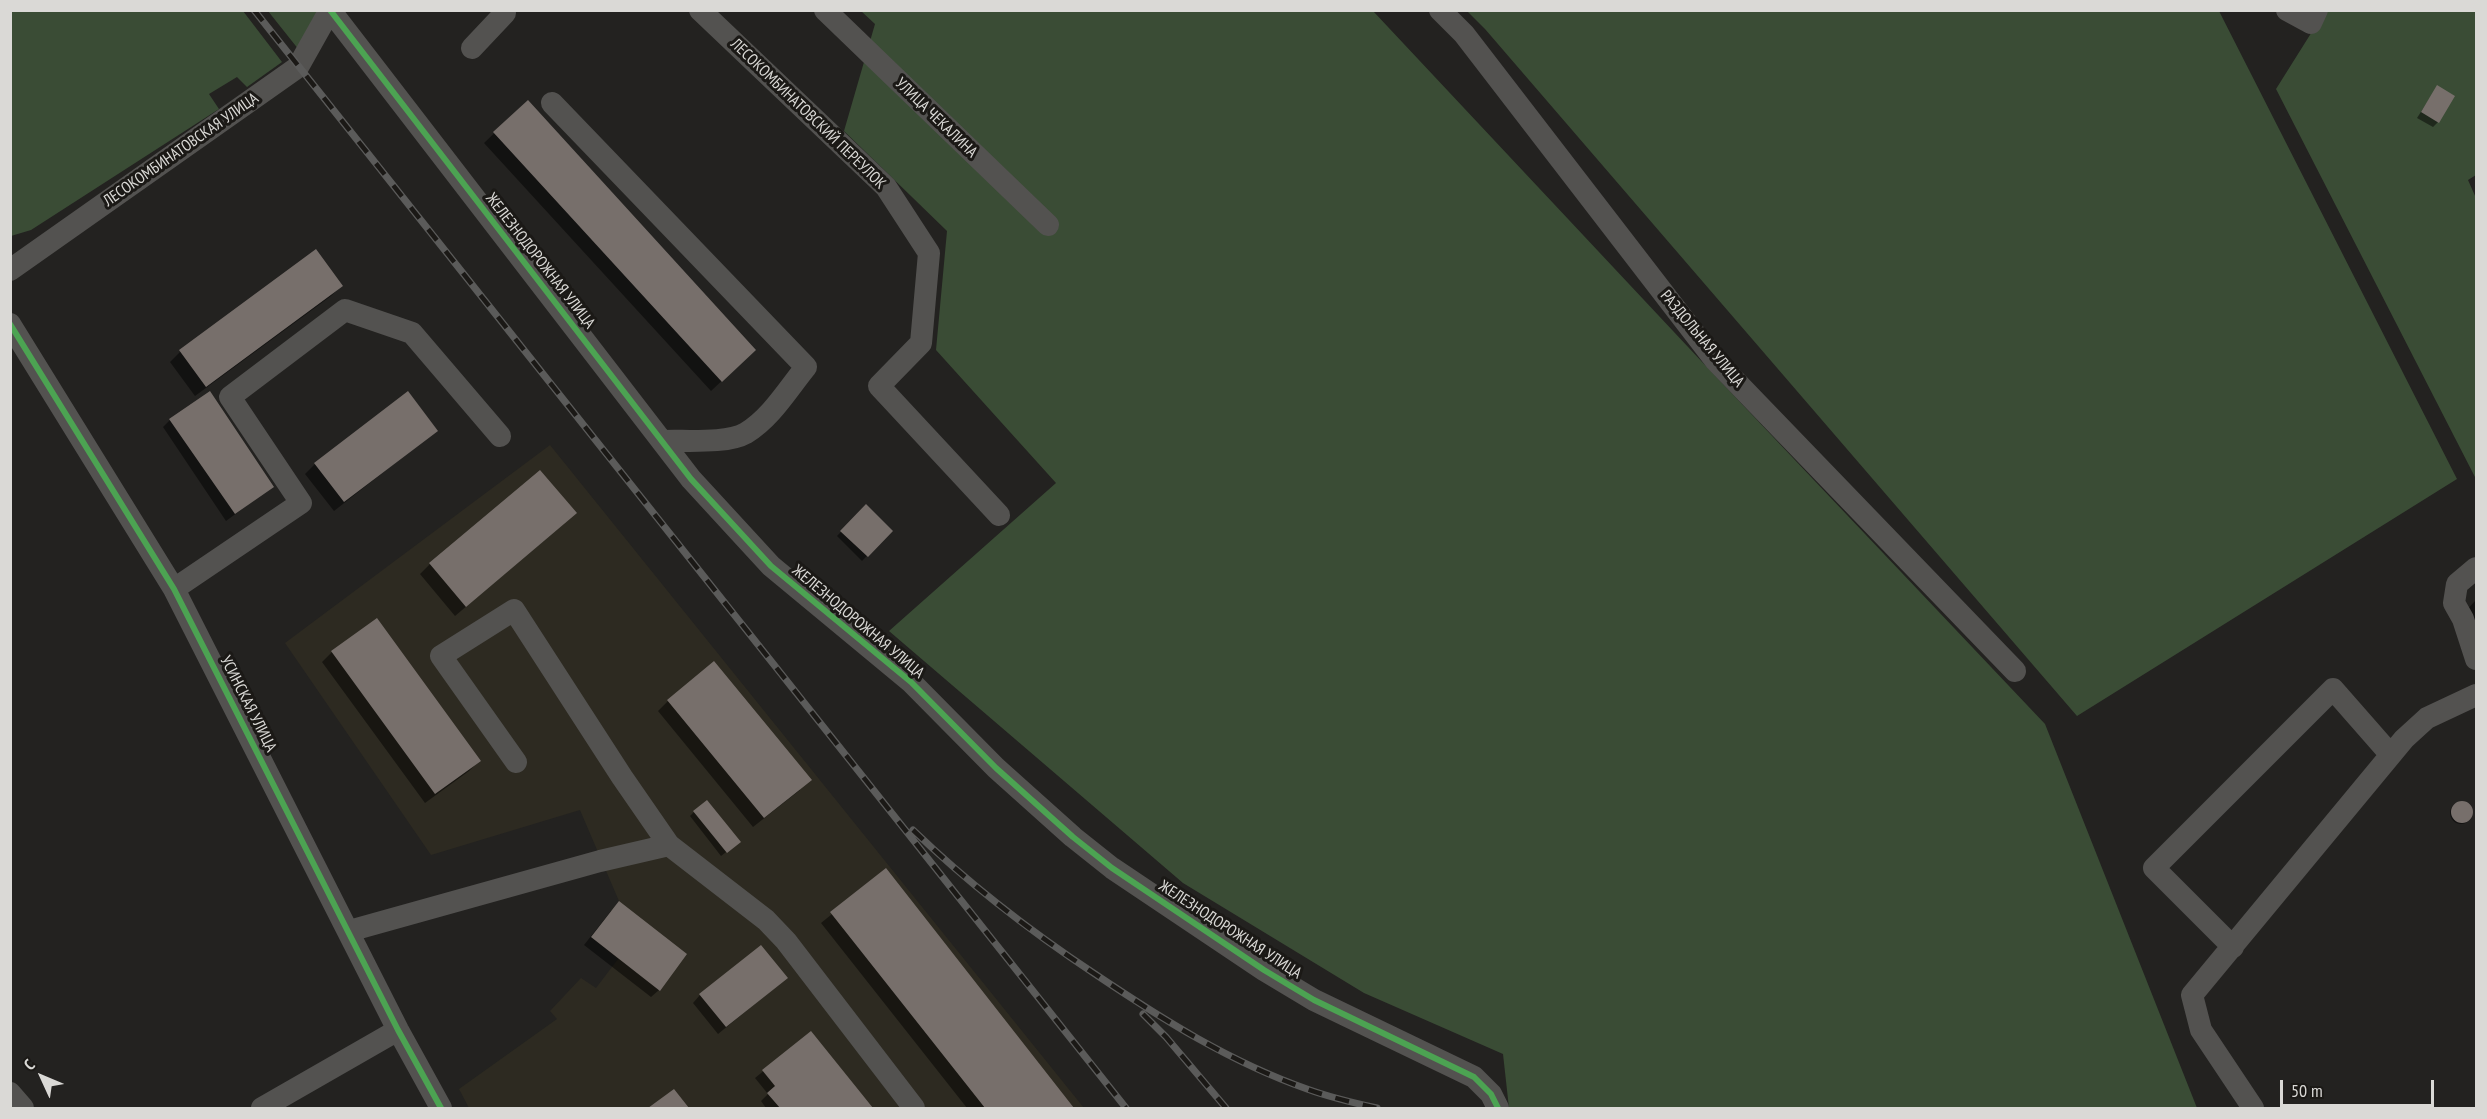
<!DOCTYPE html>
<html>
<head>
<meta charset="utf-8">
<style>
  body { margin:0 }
  #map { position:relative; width:2487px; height:1119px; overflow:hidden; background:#232220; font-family:"PT Sans Narrow",sans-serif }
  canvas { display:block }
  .frame { position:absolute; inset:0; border:12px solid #dad9d6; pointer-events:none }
  .north { position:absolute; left:12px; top:1047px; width:60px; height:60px; -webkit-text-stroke:4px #1b1916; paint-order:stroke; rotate:314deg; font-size:16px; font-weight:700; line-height:24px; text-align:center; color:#dad9d6 }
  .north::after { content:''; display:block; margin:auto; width:21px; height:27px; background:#dad9d6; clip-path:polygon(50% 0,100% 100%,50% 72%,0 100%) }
  .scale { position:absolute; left:2280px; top:1080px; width:154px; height:27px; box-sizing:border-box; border:3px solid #dad9d6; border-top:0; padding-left:8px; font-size:18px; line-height:21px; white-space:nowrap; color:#dad9d6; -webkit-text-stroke:4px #1b1916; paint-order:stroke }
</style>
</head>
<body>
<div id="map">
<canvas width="2487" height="1119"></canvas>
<div class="frame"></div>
<div class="north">С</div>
<div class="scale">50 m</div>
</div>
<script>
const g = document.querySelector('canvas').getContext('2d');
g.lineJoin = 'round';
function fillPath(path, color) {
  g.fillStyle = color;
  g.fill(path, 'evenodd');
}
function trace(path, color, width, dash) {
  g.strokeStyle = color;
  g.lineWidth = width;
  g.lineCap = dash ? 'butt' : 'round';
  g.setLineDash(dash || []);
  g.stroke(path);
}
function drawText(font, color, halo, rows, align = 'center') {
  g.font = font + ' "PT Sans Narrow",sans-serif';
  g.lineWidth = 6;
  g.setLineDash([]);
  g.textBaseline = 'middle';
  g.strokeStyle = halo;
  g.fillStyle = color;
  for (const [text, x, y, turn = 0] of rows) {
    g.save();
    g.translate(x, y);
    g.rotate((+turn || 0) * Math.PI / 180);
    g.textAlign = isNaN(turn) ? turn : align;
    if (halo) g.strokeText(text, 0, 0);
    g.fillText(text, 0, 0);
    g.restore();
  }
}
const built = new Path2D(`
  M 550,445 L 1084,1108 L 469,1108 L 459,1089 L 557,1019 L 550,1011 L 581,978 L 596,988 L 618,959 L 591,937 L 619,901 L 580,810 L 431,855 L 285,643 Z`);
const green = new Path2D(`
  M 11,10 L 243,11 L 282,62 L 247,87 L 237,77 L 209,94 L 219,109 L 31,230 L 11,236 Z
  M 268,11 L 321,11 L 299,50 Z
  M 861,11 L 1373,11 L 1704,364 L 2045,724 L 2197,1108 L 1509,1108 L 1503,1054 L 1364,993 L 1183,883 L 889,631 L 1056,483 L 936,350 L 947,231 L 844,131 L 875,24 Z
  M 1467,11 L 2219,11 L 2457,479 L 2077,716 L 1485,29 Z
  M 2325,11 L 2476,11 L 2476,175 L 2468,180 L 2476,198 L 2476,479 L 2276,89 Z`);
const shadow = new Path2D(`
  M 2437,87 L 2438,122 L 2433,127 L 2417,118 Z
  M 527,102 L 744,360 L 711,391 L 484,143 Z
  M 315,251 L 341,286 L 331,296 L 195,396 L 170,362 L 180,352 Z
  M 170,420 L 272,487 L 226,521 L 163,427 Z
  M 436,431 L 334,511 L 305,474 L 315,464 Z
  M 866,506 L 891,531 L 862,561 L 837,536 Z
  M 565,523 L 455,616 L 420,574 L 430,564 Z
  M 2476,600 L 2476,651 L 2461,616 Z
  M 332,652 L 479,761 L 469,771 L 425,803 L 322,662 Z
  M 668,701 L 800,790 L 753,827 L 658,711 Z
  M2450 813a11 11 0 1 1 22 0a11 11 0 1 1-22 0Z
  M 694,812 L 734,846 L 721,856 L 690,816 Z
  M 885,871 L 1072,1108 L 967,1108 L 821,923 Z
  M 611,911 L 659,990 L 651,997 L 584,945 Z
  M 778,985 L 718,1034 L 693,1003 L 700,995 Z
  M 810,1033 L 871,1108 L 766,1108 L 761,1101 L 768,1094 L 755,1078 Z`);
const building = new Path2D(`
  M 2437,85 L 2455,96 L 2439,123 L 2421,112 Z
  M 528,100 L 756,350 L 722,382 L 493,132 Z
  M 316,249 L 343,286 L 206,387 L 179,350 Z
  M 210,391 L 274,487 L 235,514 L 169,419 Z
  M 408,391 L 438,431 L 344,502 L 314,463 Z
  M 540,470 L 577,513 L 466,607 L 429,563 Z
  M 866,504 L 893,531 L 868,557 L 840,531 Z
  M 377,618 L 481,761 L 435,794 L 331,651 Z
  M 714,661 L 812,780 L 764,818 L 667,700 Z
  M 707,800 L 741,842 L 727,853 L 693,811 Z
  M2451 812a11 11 0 1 1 22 0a11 11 0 1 1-22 0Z
  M 886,868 L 1074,1108 L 985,1108 L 830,912 Z
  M 619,901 L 687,954 L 660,991 L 591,937 Z
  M 761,945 L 788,978 L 726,1027 L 699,994 Z
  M 811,1031 L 873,1108 L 780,1108 L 767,1093 L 775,1086 L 762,1070 Z
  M 674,1089 L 689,1108 L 648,1108 Z`);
const minor = new Path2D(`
  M 700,10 L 886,187 L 929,253 L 921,343 L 879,386 L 999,515
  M 825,10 L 1048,225
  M 1440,10 L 1464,34 L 1715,360 L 2015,671
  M 2287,10 L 2311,23 L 2317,10
  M 472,48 L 505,13 L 502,10
  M 552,103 L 806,367 C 788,389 771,418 746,433 C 727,444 685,440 663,441
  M 10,270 L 298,67 L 330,10 L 691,479 L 771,566 L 911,682 L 996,768 L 1073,837 L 1112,868 L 1264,970 L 1314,1000 L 1474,1077 L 1491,1094 L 1498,1108
  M 10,324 L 174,589 L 398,1030 L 441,1108
  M 2476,568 L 2457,584 L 2454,603 L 2463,619 L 2476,659
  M 174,589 L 301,503 L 230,397 L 345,310 L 412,333 L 500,436
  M 516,762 L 441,656 L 514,610 L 622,777 L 669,845 L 766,920 L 786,941 L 914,1108
  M 349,931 L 600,861 L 669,845
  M 2233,947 L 2154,868 L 2333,689 L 2390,754
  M 10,1093 L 23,1108
  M 262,1108 L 398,1030
  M 2253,1108 L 2201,1030 L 2192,995 L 2404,739 L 2427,718 L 2476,695`);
const rail = new Path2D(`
  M 254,10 L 1126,1108
  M 913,830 C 969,884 1030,931 1095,974 C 1162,1019 1230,1062 1307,1089 C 1329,1097 1354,1103 1377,1108
  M 1143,1014 L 1166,1037 L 1226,1108`);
const cycleway = new Path2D(`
  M 330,10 L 691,479 L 771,566 L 911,682 L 996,768 L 1073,837 L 1112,868 L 1264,970 L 1314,1000 L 1474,1077 L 1491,1094 L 1498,1108
  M 10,324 L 174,589 L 398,1030 L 441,1108`);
const streetNames = [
  ["ЛЕСОКОМБИНАТОВСКИЙ ПЕРЕУЛОК",808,114,44],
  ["УЛИЦА ЧЕКАЛИНА",936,118,44],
  ["ЛЕСОКОМБИНАТОВСКАЯ УЛИЦА",181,150,-35],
  ["ЖЕЛЕЗНОДОРОЖНАЯ УЛИЦА",540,261,52],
  ["РАЗДОЛЬНАЯ УЛИЦА",1702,339,50],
  ["ЖЕЛЕЗНОДОРОЖНАЯ УЛИЦА",858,622,40],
  ["УСИНСКАЯ УЛИЦА",248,704,63],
  ["ЖЕЛЕЗНОДОРОЖНАЯ УЛИЦА",1230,930,33]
];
fillPath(built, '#2d2a21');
fillPath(green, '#3a4c35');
fillPath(shadow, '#0007');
fillPath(building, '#776f6b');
trace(minor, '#535250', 22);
trace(rail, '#5b5b5a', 7);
trace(rail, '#1b1916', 4.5, [14]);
trace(cycleway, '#4ca352', 6);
drawText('16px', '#dad9d6', '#1b1916', streetNames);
</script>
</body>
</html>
